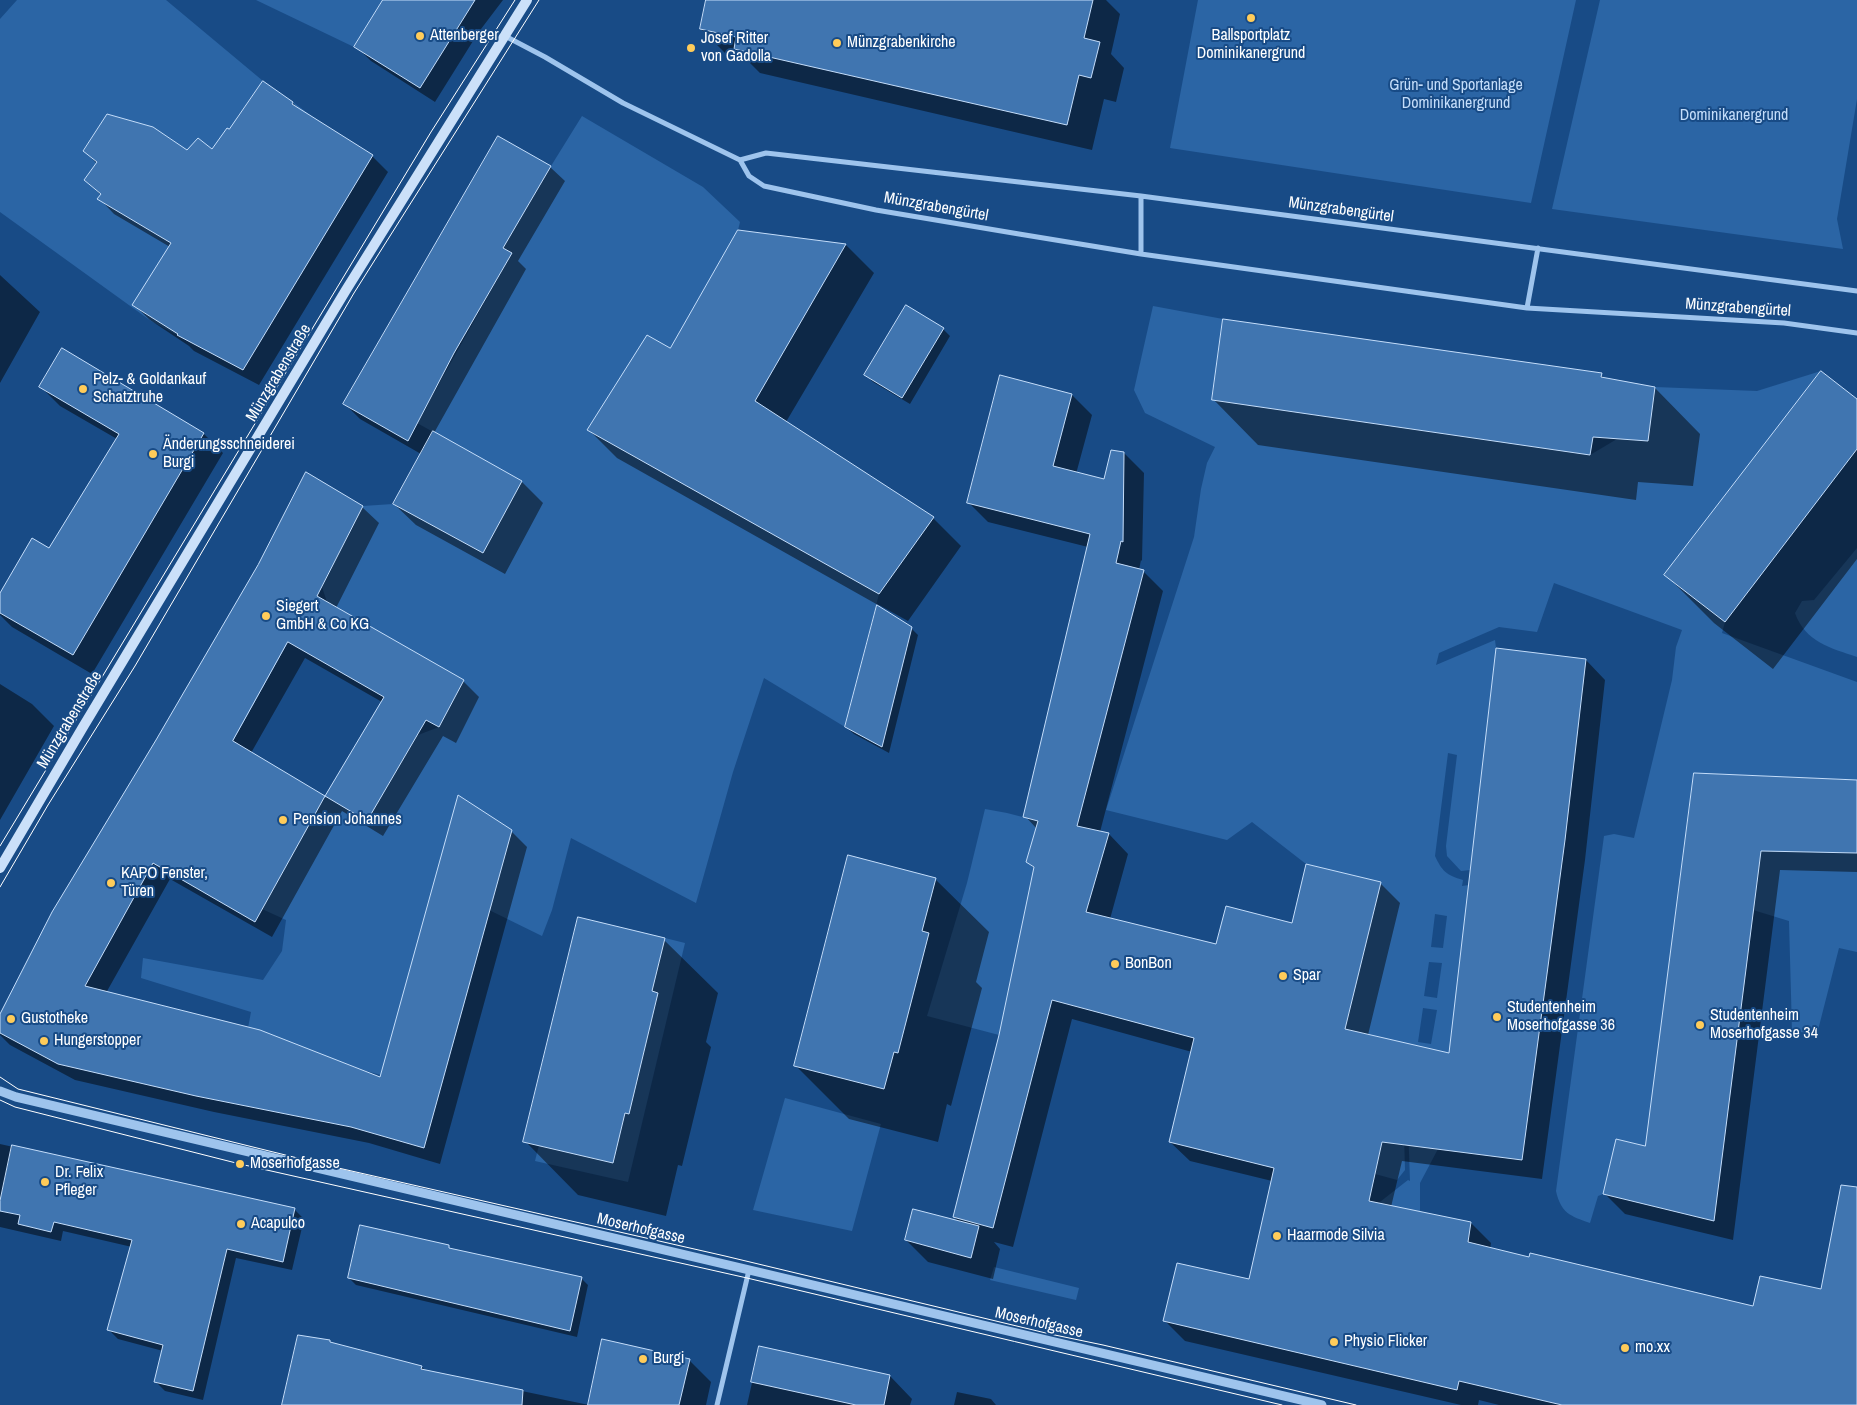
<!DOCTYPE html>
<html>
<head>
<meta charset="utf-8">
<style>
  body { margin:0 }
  canvas { display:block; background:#184b86 }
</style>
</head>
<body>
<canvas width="1857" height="1405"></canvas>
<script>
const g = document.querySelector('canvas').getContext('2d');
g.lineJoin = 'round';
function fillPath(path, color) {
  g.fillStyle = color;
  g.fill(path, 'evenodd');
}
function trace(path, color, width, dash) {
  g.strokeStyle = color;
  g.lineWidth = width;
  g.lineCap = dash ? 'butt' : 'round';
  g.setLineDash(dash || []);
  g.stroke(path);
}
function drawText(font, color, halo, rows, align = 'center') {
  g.font = font + ' "Archivo Narrow",sans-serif';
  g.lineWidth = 4;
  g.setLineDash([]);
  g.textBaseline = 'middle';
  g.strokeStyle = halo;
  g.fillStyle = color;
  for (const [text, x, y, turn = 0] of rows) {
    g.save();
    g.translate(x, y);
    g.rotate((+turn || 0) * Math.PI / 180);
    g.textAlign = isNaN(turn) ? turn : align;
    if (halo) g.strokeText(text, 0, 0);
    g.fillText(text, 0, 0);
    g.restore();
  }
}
const green = new Path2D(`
  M 17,0 L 166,0 L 263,81 L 237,117 L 268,139 L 293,102 L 314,118 L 269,188 L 159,155 L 171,139 L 153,127 L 107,114 L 83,150 L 97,162 L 84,180 L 128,217 L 230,250 L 177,335 L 151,321 L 0,212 L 0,19 Z
  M 256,0 L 383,0 L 354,47 Z
  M 1198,0 L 1576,0 L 1531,203 L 1170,148 Z
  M 1600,0 L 1857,0 L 1857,99 L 1837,219 L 1843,249 L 1552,209 Z
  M 582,116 L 703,187 L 740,222 L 738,230 L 670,348 L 647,336 L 587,430 L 879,594 L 845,727 L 764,678 L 733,772 L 696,903 L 571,838 L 552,910 L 542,936 L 489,910 L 381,1075 L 366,1071 L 248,1028 L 251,1012 L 141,978 L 143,958 L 263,980 L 282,951 L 286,920 L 262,909 L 325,796 L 367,820 L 418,735 L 439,727 L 464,680 L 327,602 L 322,587 L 363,506 L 393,504 L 483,553 L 522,481 L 417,423 L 512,253 L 503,248 L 551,166 Z
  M 1153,306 L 1223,319 L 1212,400 L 1590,455 L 1617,439 L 1648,441 L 1655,387 L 1757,391 L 1821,371 L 1665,575 L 1725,622 L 1722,633 L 1857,682 L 1857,780 L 1694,773 L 1645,1146 L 1616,1139 L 1603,1194 L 1598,1196 L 1590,1223 C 1570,1216 1561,1213 1556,1191 L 1604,836 L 1614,834 L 1634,838 L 1672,680 L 1676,647 L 1682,630 L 1554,583 L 1537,632 L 1499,627 L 1439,653 L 1436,665 L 1495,640 L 1496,648 L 1470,870 L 1461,871 L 1447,856 L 1446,846 L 1457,755 L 1448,753 L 1435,856 C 1442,871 1446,875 1463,880 L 1462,886 L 1469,885 L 1438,1149 L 1420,1183 L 1420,1211 L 1415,1232 L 1376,1205 L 1408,1180 L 1410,1181 L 1405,1043 L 1345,1029 L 1381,882 L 1306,864 L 1252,822 L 1227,840 L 1106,810 L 1194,537 L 1201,489 L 1207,463 L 1215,447 L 1145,413 L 1134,390 ZM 1435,914 L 1447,916 L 1443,948 L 1431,947 ZM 1429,962 L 1442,963 L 1437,998 L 1424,996 ZM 1423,1008 L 1437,1010 L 1431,1044 L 1418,1042 Z
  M 1857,548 L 1857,657 C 1831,648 1805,642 1795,613 L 1802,601 L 1814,600 Z
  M 985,809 L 1007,813 L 1038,821 L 1026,862 L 1036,868 L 1025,910 L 999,1035 L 927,1016 L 967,883 Z
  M 1761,851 L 1857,853 L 1857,952 L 1839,948 L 1817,1034 L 1792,1031 L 1789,921 L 1753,910 Z
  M 665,938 L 685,943 L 628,1182 L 535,1161 L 539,1145 L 613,1163 L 625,1113 L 629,1113 L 658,993 L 652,991 Z
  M 1394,1090 L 1403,1096 L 1405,1170 L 1397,1180 L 1375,1174 Z
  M 785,1098 L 881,1124 L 852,1231 L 753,1210 Z
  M 994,1267 L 1079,1288 L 1076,1300 L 990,1280 Z`);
const shadow = new Path2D(`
  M 384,0 L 503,0 L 478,33 L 435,102 L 371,61 L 356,46 Z
  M 707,0 L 1106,0 L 1120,14 L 1111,54 L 1124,68 L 1116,102 L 1104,99 L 1092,150 L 760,73 L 745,58 L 726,54 L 701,29 Z
  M 263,82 L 293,103 L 301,112 L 372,156 L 388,172 L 259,385 L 194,351 L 189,346 L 150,320 L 134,305 L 170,247 L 114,214 L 99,198 L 101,195 L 85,180 L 97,164 L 84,150 L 212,151 L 229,131 Z
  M 550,167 L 565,181 L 518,261 L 526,269 L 434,433 L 522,482 L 543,503 L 505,574 L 416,525 L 394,504 L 421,454 L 360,419 L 345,404 Z
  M 739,232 L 846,245 L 874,273 L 786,422 L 933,518 L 961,546 L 908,621 L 879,605 L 877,607 L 878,605 L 617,458 L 589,430 L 671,350 Z
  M 0,275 L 40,312 L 0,383 Z
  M 943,329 L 950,336 L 910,404 L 873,382 L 866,375 Z
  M 63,350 L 204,434 L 223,453 L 92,674 L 12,627 L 0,615 L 0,596 L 50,550 L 117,439 L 60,406 L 41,387 Z
  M 1601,375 L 1606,379 L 1655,388 L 1700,434 L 1693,486 L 1638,482 L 1636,500 L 1258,445 L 1213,399 Z
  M 1001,377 L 1072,395 L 1092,415 L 1076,474 L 1104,481 L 1124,453 L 1144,473 L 1142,561 L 1141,560 L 1139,570 L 1143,571 L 1163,591 L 1100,832 L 1109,834 L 1128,854 L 1110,919 L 1217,945 L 1293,924 L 1380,883 L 1400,903 L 1368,1035 L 1450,1055 L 1586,660 L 1605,680 L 1585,860 L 1542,1179 L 1402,1161 L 1391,1207 L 1471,1223 L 1491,1243 L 1490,1249 L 1754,1307 L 1822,1291 L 1857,1205 L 1857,1405 L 1499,1405 L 1479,1400 L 1478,1405 L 1461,1405 L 1185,1341 L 1165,1321 L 1250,1281 L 1272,1181 L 1190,1161 L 1170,1142 L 1192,1052 L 1072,1019 L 1013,1247 L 994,1242 L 1000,1249 L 993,1279 L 928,1262 L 906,1240 L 959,1222 L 954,1217 L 1001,1035 L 1035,869 L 1028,862 L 1037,829 L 1025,816 L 1088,547 L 988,522 L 968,502 Z
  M 1857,400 L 1857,559 L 1773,669 L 1714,623 L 1666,575 Z
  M 362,507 L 379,523 L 336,608 L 463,681 L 479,697 L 456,743 L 443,736 L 383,836 L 342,811 L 272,937 L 170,879 L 106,993 L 381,1078 L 511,831 L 527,847 L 440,1164 L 369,1143 L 214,1112 L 75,1080 L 10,1045 L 0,1035 L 0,1017 ZM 305,658 L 382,702 L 325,798 L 251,753 Z
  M 911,628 L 918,635 L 889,753 L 854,734 L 846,727 Z
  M 0,684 L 32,704 L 54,726 L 0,820 Z
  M 1695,774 L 1857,780 L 1857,872 L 1780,870 L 1733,1240 L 1625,1214 L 1605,1194 L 1646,1147 Z
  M 935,879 L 989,932 L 976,982 L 982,988 L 951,1106 L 947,1104 L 938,1142 L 849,1119 L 796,1066 Z
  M 664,940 L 718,993 L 706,1042 L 711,1047 L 682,1166 L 678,1165 L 666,1216 L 578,1195 L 525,1141 Z
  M 0,1144 L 294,1209 L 304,1219 L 292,1270 L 236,1258 L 203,1400 L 165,1391 L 156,1382 L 163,1351 L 118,1339 L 108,1329 L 132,1247 L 63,1231 L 61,1241 L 0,1227 Z
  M 448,1247 L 451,1250 L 581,1278 L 588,1285 L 577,1337 L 356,1285 L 349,1278 Z
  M 329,1341 L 333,1344 L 422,1367 L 426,1371 L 589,1405 L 689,1360 L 711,1382 L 706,1405 L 283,1405 Z
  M 760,1347 L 890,1376 L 912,1399 L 910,1405 L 747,1405 Z
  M 957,1392 L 991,1399 L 996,1405 L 954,1405 Z`);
const building = new Path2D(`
  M 383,0 L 475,0 L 420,88 L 354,47 Z
  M 706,0 L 1093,0 L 1084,38 L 1100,42 L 1091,78 L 1079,75 L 1067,125 L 734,49 L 736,37 L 700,29 Z
  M 263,81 L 293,102 L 292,104 L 373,155 L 243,370 L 177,335 L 178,334 L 132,305 L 171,243 L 97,199 L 101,194 L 84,180 L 97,162 L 83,151 L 107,114 L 153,127 L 187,150 L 198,138 L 212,149 L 227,128 L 229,129 Z
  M 498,136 L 551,166 L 503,248 L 512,253 L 454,353 L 408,441 L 343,404 Z
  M 738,230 L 846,244 L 755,401 L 934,517 L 879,594 L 587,430 L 647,335 L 670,348 Z
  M 906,305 L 944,328 L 902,398 L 864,375 Z
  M 1223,319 L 1602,373 L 1601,377 L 1655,387 L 1648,441 L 1593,437 L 1590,455 L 1212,400 Z
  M 62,348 L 204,433 L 73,655 L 0,613 L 0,593 L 32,538 L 49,548 L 119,434 L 39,387 Z
  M 1821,371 L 1857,399 L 1857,449 L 1725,622 L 1664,575 Z
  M 1000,375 L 1072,394 L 1053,466 L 1104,479 L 1111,450 L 1124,452 L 1123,542 L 1121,541 L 1116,563 L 1144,570 L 1077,826 L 1109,833 L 1086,912 L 1216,944 L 1226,906 L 1292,923 L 1306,864 L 1381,882 L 1345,1029 L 1449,1053 L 1496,648 L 1586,659 L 1565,840 L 1522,1160 L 1382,1142 L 1369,1201 L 1471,1222 L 1468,1242 L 1529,1257 L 1530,1253 L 1753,1306 L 1760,1276 L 1821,1289 L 1841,1185 L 1857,1187 L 1857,1405 L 1562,1405 L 1459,1381 L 1457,1390 L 1163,1321 L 1177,1263 L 1249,1279 L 1274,1168 L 1169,1142 L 1194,1038 L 1052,1000 L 993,1228 L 953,1217 L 999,1035 L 1034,867 L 1026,862 L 1038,821 L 1023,817 L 1090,534 L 967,503 Z
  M 433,431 L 522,481 L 483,553 L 393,504 Z
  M 306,472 L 363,506 L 317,596 L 464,680 L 439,727 L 426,720 L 367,821 L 325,796 L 255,922 L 153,863 L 85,986 L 260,1030 L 380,1077 L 458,795 L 512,830 L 424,1148 L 351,1127 L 196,1096 L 58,1064 L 0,1033 L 0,1014 L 52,912 L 156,740 L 258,565 ZM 288,642 L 384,697 L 325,796 L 233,741 Z
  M 877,605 L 912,627 L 882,747 L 845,727 Z
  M 1694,773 L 1857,780 L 1857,853 L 1761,851 L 1714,1221 L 1603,1194 L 1616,1139 L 1645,1146 Z
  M 848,855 L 936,878 L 922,931 L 929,933 L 898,1053 L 894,1052 L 884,1089 L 794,1066 Z
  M 578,917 L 665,938 L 652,991 L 658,993 L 629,1114 L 625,1113 L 613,1163 L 523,1142 Z
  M 12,1145 L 295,1208 L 283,1262 L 227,1249 L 193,1391 L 154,1382 L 163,1345 L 107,1330 L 132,1240 L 54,1222 L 51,1232 L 18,1224 L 20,1215 L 0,1211 L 0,1201 Z
  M 913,1209 L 979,1226 L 971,1258 L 905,1240 Z
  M 360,1225 L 449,1245 L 449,1248 L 582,1277 L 570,1331 L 348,1278 Z
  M 298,1335 L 330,1340 L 330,1342 L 422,1366 L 421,1369 L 523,1390 L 522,1405 L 282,1405 Z
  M 602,1339 L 690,1359 L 679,1405 L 588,1405 Z
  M 759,1346 L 890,1375 L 884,1405 L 856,1405 L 751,1382 Z`);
const minor = new Path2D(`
  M 505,36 L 545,57 L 623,103 L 740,160 L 749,176 L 764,186 L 876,210 L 1019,234 L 1141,254 L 1527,308 L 1784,323 L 1857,333
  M 740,160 L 766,153 L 1141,196 L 1857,291
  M 1141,196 L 1141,254
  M 1527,308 L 1538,248
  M 717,1405 L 749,1270`);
const tertiary = new Path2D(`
  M 0,1091 L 16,1097 C 450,1202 887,1301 1322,1405`);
const secondary = new Path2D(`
  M 0,868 L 83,727 L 346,290 L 527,0`);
const tram = new Path2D(`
  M 0,846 L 431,132 L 515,0
  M 0,887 L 48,805 L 135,666 L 354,293 L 539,0
  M 0,1077 L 18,1089 L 334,1167 L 725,1256 L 1050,1334 L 1103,1345 L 1356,1405
  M 0,1100 L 15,1107 L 240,1164 L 747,1278 L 1282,1405`);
const markers = [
  [1251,18,5,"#ffcc5a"],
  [420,36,5,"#ffcc5a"],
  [837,43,5,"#ffcc5a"],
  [691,48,5,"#ffcc5a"],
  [83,389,5,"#ffcc5a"],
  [153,454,5,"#ffcc5a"],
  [266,616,5,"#ffcc5a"],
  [283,820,5,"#ffcc5a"],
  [111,883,5,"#ffcc5a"],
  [1115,964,5,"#ffcc5a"],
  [1283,976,5,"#ffcc5a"],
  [1497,1017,5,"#ffcc5a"],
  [11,1019,5,"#ffcc5a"],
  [1700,1025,5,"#ffcc5a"],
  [44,1041,5,"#ffcc5a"],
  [240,1164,5,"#ffcc5a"],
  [45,1182,5,"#ffcc5a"],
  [241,1224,5,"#ffcc5a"],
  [1277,1236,5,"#ffcc5a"],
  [1334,1342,5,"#ffcc5a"],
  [1625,1348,5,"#ffcc5a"],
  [643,1359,5,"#ffcc5a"]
];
const poiNames = [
  ["Attenberger",430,36],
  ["Ballsportplatz",1251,36,"center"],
  ["Dominikanergrund",1251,54,"center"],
  ["Josef Ritter",701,39],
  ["von Gadolla",701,57],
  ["Münzgrabenkirche",847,43],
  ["Pelz- & Goldankauf",93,380],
  ["Schatztruhe",93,398],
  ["Änderungsschneiderei",163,445],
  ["Burgi",163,463],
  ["Siegert",276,607],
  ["GmbH & Co KG",276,625],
  ["Pension Johannes",293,820],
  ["KAPO Fenster,",121,874],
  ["Türen",121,892],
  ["BonBon",1125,964],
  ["Spar",1293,976],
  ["Studentenheim",1507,1008],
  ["Moserhofgasse 36",1507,1026],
  ["Studentenheim",1710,1016],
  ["Moserhofgasse 34",1710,1034],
  ["Gustotheke",21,1019],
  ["Hungerstopper",54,1041],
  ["Moserhofgasse",250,1164],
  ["Dr. Felix",55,1173],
  ["Pfleger",55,1191],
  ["Acapulco",251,1224],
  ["Haarmode Silvia",1287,1236],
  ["Physio Flicker",1344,1342],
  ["mo.xx",1635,1348],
  ["Burgi",653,1359]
];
const parkNames = [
  ["Grün- und Sportanlage",1456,86],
  ["Dominikanergrund",1456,104],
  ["Dominikanergrund",1734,116]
];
const streetNames = [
  ["Münzgrabengürtel",936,207,10],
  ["Münzgrabengürtel",1341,210,8],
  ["Münzgrabengürtel",1738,308,4],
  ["Münzgrabenstraße",279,373,-59],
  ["Münzgrabenstraße",70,720,-59],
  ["Moserhofgasse",641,1229,13],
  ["Moserhofgasse",1039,1323,13]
];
fillPath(green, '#2b65a5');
fillPath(shadow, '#0007');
fillPath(building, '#4075b0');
trace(building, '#c4ddfa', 1);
trace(minor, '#9ec4ed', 5);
trace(tertiary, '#9ec4ed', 9);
trace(secondary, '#cbe0f9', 10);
trace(tram, '#fff', 1);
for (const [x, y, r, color] of markers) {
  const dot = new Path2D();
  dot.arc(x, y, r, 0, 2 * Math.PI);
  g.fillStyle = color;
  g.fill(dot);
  trace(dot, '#184b86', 2);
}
drawText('16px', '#fff', '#184b86', poiNames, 'left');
drawText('16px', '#c4ddfa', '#184b86', parkNames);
drawText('16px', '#fff', '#184b86', streetNames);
</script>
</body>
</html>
